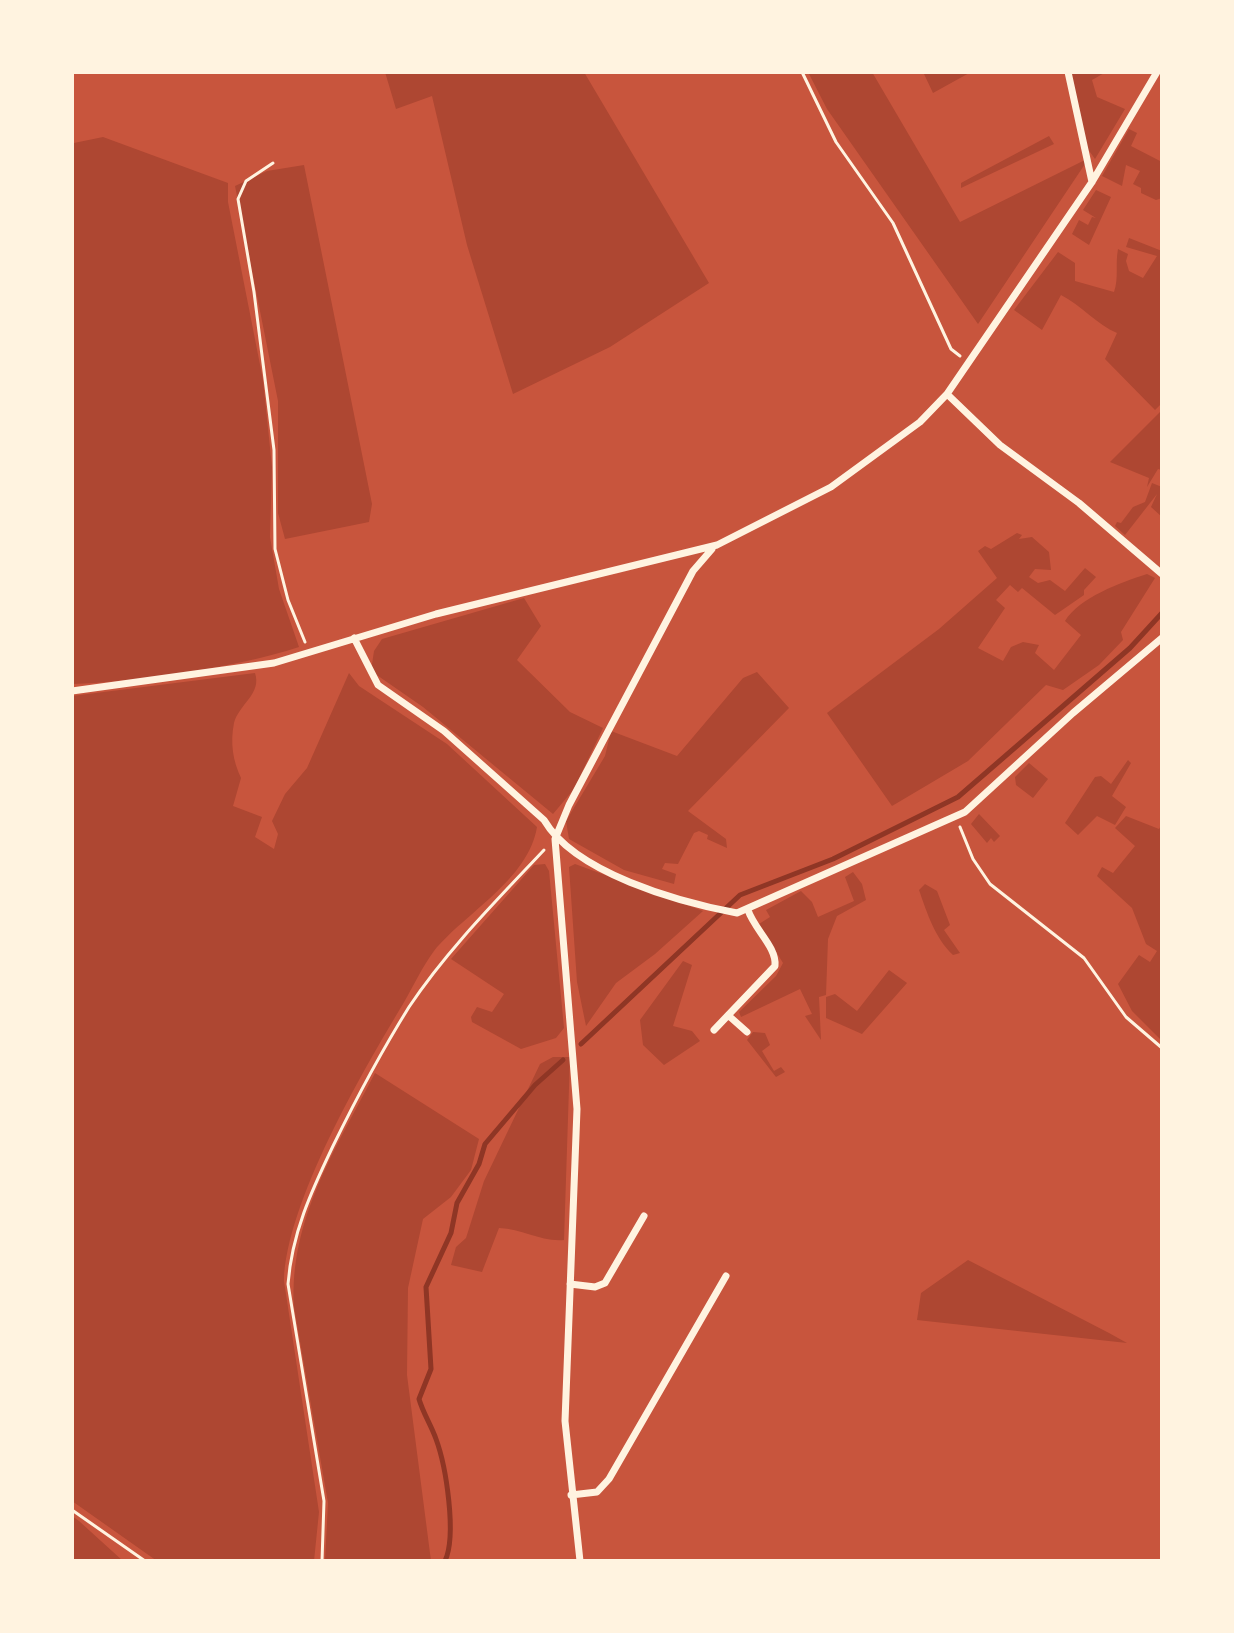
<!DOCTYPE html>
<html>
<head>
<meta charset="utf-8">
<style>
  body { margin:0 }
  #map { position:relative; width:1234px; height:1633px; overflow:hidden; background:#c8553d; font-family:"Golos Text",sans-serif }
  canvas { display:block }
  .frame { position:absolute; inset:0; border:74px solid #fff3e0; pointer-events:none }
</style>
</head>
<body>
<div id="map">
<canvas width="1234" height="1633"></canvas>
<div class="frame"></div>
</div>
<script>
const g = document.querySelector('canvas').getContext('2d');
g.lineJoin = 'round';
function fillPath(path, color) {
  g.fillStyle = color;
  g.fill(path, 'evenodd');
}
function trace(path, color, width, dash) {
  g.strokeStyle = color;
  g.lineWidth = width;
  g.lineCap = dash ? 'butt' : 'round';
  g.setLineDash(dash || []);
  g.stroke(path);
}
const green = new Path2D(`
  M 385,72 L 584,72 L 709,283 L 610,347 L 513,394 L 467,245 L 432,96 L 396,109 Z
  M 808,72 L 872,72 L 960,222 L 1089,158 L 978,324 L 827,109 Z
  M 904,72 L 971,72 L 933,93 L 924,74 Z
  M 1071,72 L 1106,72 L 1092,80 L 1097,97 L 1125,109 L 1095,159 L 1085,145 Z
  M 72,125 L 74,143 L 103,137 L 228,183 L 228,202 L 263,380 L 272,467 L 270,537 L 279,589 L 299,647 C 238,667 137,682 72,684 Z
  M 1129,129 L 1137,133 L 1131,146 L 1162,162 L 1162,198 L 1156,200 L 1141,193 L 1141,188 L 1133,184 L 1140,171 L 1126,165 L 1122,186 L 1102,176 Z
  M 1049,136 L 1054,144 L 961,188 L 961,183 L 972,177 Z
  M 304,165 L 372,504 L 369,522 L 285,539 L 278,513 L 278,401 L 235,186 L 267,171 Z
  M 1096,190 L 1111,197 L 1089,245 L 1072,234 L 1079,220 L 1088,225 L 1092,217 L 1096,218 L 1083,210 Z
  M 1129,238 L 1162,251 L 1162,403 L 1155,410 L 1105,359 L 1117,333 C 1097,325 1081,305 1061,295 L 1042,330 L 1014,310 L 1058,252 L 1075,263 L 1075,281 L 1114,292 C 1119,277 1115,265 1118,249 L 1128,254 L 1126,261 L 1129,271 L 1143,278 L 1157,256 L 1126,247 Z
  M 1162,410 L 1162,470 L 1158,469 L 1147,487 L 1149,478 L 1110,462 Z
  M 1152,483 L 1162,487 L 1162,517 L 1151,507 L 1157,494 L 1125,535 L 1115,526 L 1117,522 L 1121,523 L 1133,507 L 1145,502 Z
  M 1017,533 L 1022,535 L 1019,539 L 1032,537 L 1049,552 L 1051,570 L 1035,569 L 1029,577 L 1038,583 L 1050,580 L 1065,591 L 1085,568 L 1096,577 L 1084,590 L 1084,595 L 1055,615 L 1022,588 L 1018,592 L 1010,585 L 996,600 L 1005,608 L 978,648 L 1003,661 L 1011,647 L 1023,642 L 1039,645 L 1035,653 L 1054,670 L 1081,635 L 1065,621 C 1080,597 1120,583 1147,574 L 1155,578 L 1121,632 L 1123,640 L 1099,665 L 1063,690 L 1046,685 L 968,761 L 892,806 L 827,713 L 939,629 L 997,578 L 978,551 L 985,546 L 991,549 Z
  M 524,598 L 541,626 L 517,660 L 570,712 L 603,728 L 574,789 L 553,814 L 423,707 L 371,671 L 374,651 L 382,639 Z
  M 757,672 L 789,708 L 688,811 L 726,839 L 727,848 L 707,839 L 708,835 L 699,831 L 694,833 L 678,864 L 665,863 L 662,869 L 676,874 L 674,884 L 624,870 L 569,839 L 566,821 L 605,756 L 611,731 L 677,756 L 743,678 Z
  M 255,673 C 262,694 239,704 234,723 C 230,743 233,761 241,778 L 233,806 L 262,817 L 255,837 L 274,849 L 278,834 L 272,821 L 285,794 L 307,768 L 349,673 L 359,686 L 447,744 L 537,827 C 528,880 466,912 434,951 C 422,967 413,987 403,1004 C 362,1072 286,1203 284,1281 L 319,1512 L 314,1561 L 157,1561 L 72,1501 L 72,696 Z
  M 1128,760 L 1131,763 L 1112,796 L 1126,807 L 1115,825 L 1097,816 L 1078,835 L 1065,823 L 1095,777 L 1101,776 L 1111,784 Z
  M 1029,763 L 1048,779 L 1033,798 L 1016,785 L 1015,777 Z
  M 979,814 L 1000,836 L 994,842 L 991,838 L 987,843 L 971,824 Z
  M 1126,816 L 1159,829 L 1162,824 L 1162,1041 L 1132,1011 L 1118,984 L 1139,955 L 1150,962 L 1157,951 L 1146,944 L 1132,908 L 1097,876 L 1102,867 L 1113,873 L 1135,846 L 1115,828 Z
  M 545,864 L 549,871 L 564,1028 L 556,1038 L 521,1049 L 472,1022 L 471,1017 L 477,1007 L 492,1012 L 504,994 L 451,959 L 534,865 Z
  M 575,864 L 703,911 L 655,954 L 616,983 L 586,1026 L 577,982 L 569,867 Z
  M 853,872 L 862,884 L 866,900 L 837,916 L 828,939 L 826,995 L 819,997 L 821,1040 L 805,1016 L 812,1014 L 800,989 L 741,1017 L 739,1012 L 776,976 L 783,963 L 759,924 L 770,917 L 766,910 L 801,891 L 812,902 L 818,917 L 854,901 L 845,877 Z
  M 925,884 L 937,891 L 950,925 L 944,930 L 960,953 L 953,955 C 935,938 927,913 919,890 Z
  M 683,961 L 692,965 L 673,1026 L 692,1031 L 700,1041 L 664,1065 L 643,1045 L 640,1020 Z
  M 889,970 L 907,983 L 862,1034 L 826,1018 L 826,997 L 835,994 L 857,1011 Z
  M 753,1032 L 765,1033 L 770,1045 L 762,1051 L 774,1071 L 781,1067 L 785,1072 L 776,1077 L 747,1040 Z
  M 553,1057 L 570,1057 L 564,1240 C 541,1242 523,1229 499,1228 L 482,1272 L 451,1265 L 456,1247 L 466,1238 L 484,1181 L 540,1064 Z
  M 375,1073 L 479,1139 L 471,1170 L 451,1197 L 423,1219 L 408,1288 L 407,1375 L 431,1561 L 325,1561 L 328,1503 L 294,1307 C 289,1220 336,1148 375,1073 Z
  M 968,1260 L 1109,1333 L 1127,1343 L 917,1320 L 921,1293 Z
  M 72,1516 L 79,1521 L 123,1561 L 72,1561 Z`);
const stream = new Path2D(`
  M 581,1044 L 740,895 L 833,859 L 958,797 L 1130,648 L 1162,613
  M 445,1561 C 457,1535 446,1466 436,1439 C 431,1425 423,1413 419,1399 L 431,1369 L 426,1287 L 451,1233 L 457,1203 L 479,1164 L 485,1144 L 535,1085 L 563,1060`);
const path = new Path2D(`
  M 802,72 L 836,142 L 893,223 L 951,349 L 960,356
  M 273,163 L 246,181 L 238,199 L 254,292 L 274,450 L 275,549 L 288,600 L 305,642
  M 960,827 L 973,859 L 990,884 L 1084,958 L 1126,1017 L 1162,1048
  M 72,1510 L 145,1561
  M 322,1561 L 324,1501 L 288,1284 C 292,1233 311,1192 333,1146 C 356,1099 381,1052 409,1007 C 447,950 497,900 544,850`);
const minor = new Path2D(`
  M 1068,72 L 1092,182
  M 947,394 L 1000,445 L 1079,503 L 1162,574
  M 354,638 L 378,685 L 444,731 L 544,820 C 575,873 678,902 737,913 L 965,812 L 1073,713 L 1162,638
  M 72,691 L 274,663 L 436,614 L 717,545 L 831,487 L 920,422 L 947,394 L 1092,182 L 1157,72
  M 729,1016 L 747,1032
  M 714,1030 L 775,966 C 777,947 754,929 748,910
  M 570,1284 L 595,1287 L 605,1283 L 644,1216
  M 571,1495 L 597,1492 L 609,1479 L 726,1276
  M 580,1561 L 565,1421 L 577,1109 L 555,839 L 569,805 L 693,571 L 712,549`);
fillPath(green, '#ae4732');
trace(stream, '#8f3625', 5);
trace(path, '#fff3e0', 3);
trace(minor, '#fff3e0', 7);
</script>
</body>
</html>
